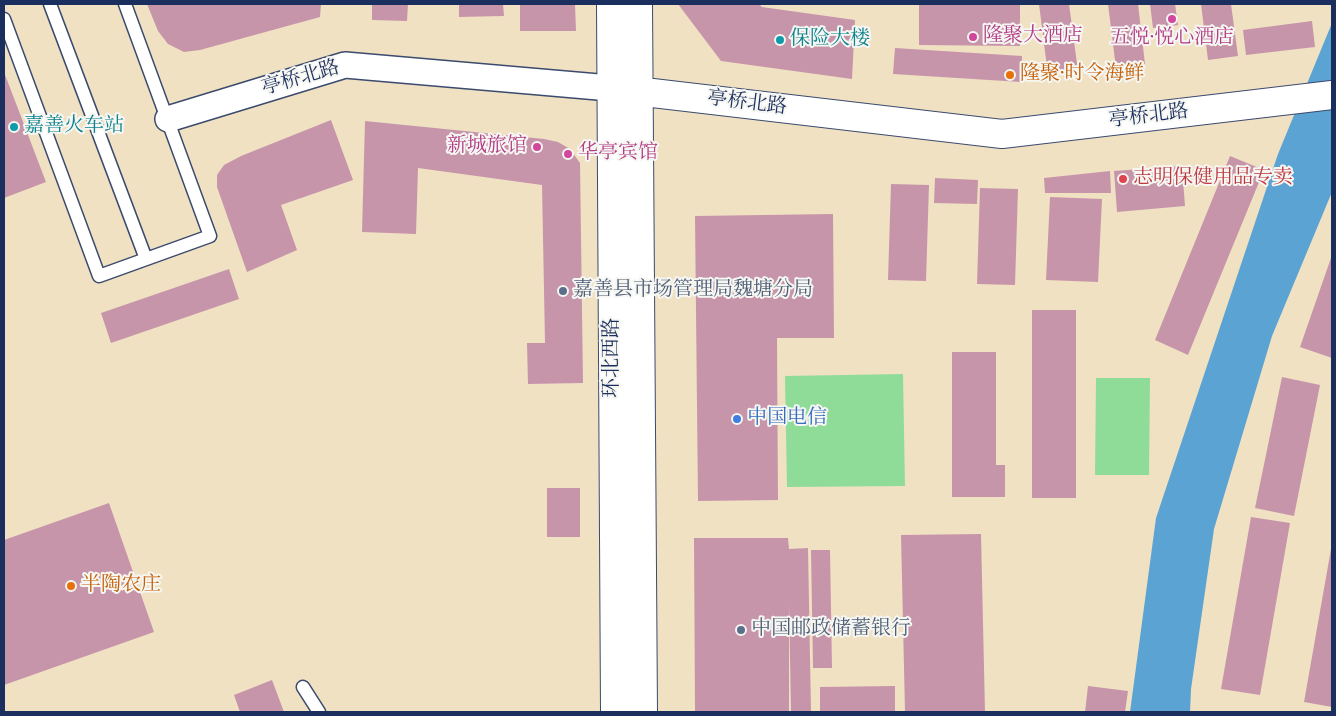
<!DOCTYPE html>
<html>
<head>
<meta charset="utf-8">
<style>
  body { margin:0 }
  #map { position:relative; width:1336px; height:716px; overflow:hidden; background:#f0e1c3; font-family:"IM FELL English",serif }
  canvas { display:block }
  .frame { position:absolute; inset:0; border:5px solid #1b2f5e; pointer-events:none }
</style>
</head>
<body>
<div id="map">
<canvas width="1336" height="716"></canvas>
<div class="frame"></div>
</div>
<script>
const g = document.querySelector('canvas').getContext('2d');
g.lineJoin = 'round';
function fillPath(path, color) {
  g.fillStyle = color;
  g.fill(path, 'evenodd');
}
function trace(path, color, width, dash) {
  g.strokeStyle = color;
  g.lineWidth = width;
  g.lineCap = dash ? 'butt' : 'round';
  g.setLineDash(dash || []);
  g.stroke(path);
}
function drawText(font, color, halo, rows, align = 'center') {
  g.font = font + ' "IM FELL English","Noto Serif SC",serif';
  g.lineWidth = 4;
  g.setLineDash([]);
  g.textBaseline = 'middle';
  g.strokeStyle = halo;
  g.fillStyle = color;
  for (const [text, x, y, turn = 0] of rows) {
    g.save();
    g.translate(x, y);
    g.rotate((+turn || 0) * Math.PI / 180);
    g.textAlign = isNaN(turn) ? turn : align;
    if (halo) g.strokeText(text, 0, 0);
    g.fillText(text, 0, 0);
    g.restore();
  }
}
const green = new Path2D(`
  M 903,374 L 905,486 L 787,487 L 785,376 Z
  M 1096,378 L 1150,378 L 1149,475 L 1095,475 Z`);
const water = new Path2D(`
  M 1332,23 L 1332,192 L 1272,336 L 1214,529 L 1191,689 L 1190,712 L 1130,712 L 1156,518 L 1278,154 Z`);
const building = new Path2D(`
  M 147,4 L 321,4 L 320,17 L 200,50 L 184,52 L 168,44 L 158,31 Z
  M 372,4 L 408,4 L 407,21 L 372,20 Z
  M 459,4 L 503,4 L 504,16 L 459,17 Z
  M 520,4 L 575,4 L 576,31 L 520,31 Z
  M 678,4 L 759,4 L 762,7 L 855,20 L 852,79 L 721,61 Z
  M 919,4 L 1020,4 L 1020,46 L 919,45 Z
  M 1039,4 L 1069,4 L 1078,71 L 1048,75 Z
  M 1108,4 L 1138,4 L 1145,64 L 1116,68 Z
  M 1150,4 L 1175,4 L 1178,25 L 1153,28 Z
  M 1201,4 L 1231,4 L 1238,56 L 1208,60 Z
  M 1312,21 L 1315,47 L 1246,55 L 1243,30 Z
  M 895,48 L 1022,56 L 1021,82 L 893,74 Z
  M 4,72 L 46,182 L 4,198 Z
  M 331,120 L 353,180 L 281,205 L 297,250 L 247,272 L 217,187 L 217,175 L 224,165 L 241,156 Z
  M 365,121 L 544,139 L 558,142 L 570,149 L 580,163 L 583,383 L 528,384 L 527,343 L 545,343 L 542,185 L 418,168 L 416,234 L 362,232 Z
  M 1230,156 L 1264,170 L 1188,355 L 1155,340 Z
  M 1182,166 L 1185,206 L 1117,212 L 1114,171 Z
  M 1110,171 L 1111,193 L 1045,193 L 1044,178 Z
  M 935,178 L 978,180 L 977,204 L 934,203 Z
  M 891,184 L 929,185 L 926,281 L 888,280 Z
  M 980,188 L 1018,189 L 1015,285 L 977,284 Z
  M 1050,197 L 1102,199 L 1098,282 L 1046,280 Z
  M 833,214 L 834,338 L 777,338 L 778,500 L 698,501 L 695,216 Z
  M 1332,255 L 1332,358 L 1300,347 Z
  M 229,269 L 239,299 L 111,343 L 101,313 Z
  M 1032,310 L 1076,310 L 1076,498 L 1032,498 Z
  M 952,352 L 996,352 L 996,465 L 1005,465 L 1005,497 L 952,497 Z
  M 1282,377 L 1320,385 L 1294,516 L 1255,508 Z
  M 547,488 L 580,488 L 580,537 L 547,537 Z
  M 109,503 L 154,632 L 4,685 L 4,540 Z
  M 1251,517 L 1290,523 L 1260,695 L 1221,689 Z
  M 981,534 L 985,712 L 905,712 L 901,535 Z
  M 694,538 L 788,538 L 789,549 L 808,548 L 811,712 L 791,712 L 789,603 L 789,712 L 695,712 Z
  M 1331,549 L 1332,549 L 1332,707 L 1304,702 Z
  M 811,550 L 830,550 L 832,668 L 813,668 Z
  M 272,680 L 284,712 L 240,712 L 234,695 Z
  M 895,686 L 895,712 L 820,712 L 820,687 Z
  M 1088,686 L 1128,691 L 1125,712 L 1085,712 Z`);
const service = new Path2D(`
  M 50,4 L 146,259
  M 4,19 L 99,276 L 210,236 L 125,4
  M 303,687 L 319,712`);
const minor = new Path2D(`
  M 168,119 L 345,65 L 610,88`);
const tertiary = new Path2D(`
  M 611,4 L 615,712
  M 638,4 L 643,712
  M 610,88 L 1002,134 L 1332,95`);
const markers = [
  [1172,19,5,"#d1479c"],
  [973,37,5,"#d1479c"],
  [780,40,5,"#0f9aa8"],
  [1010,75,5,"#e8710a"],
  [14,127,5,"#0f9aa8"],
  [537,147,5,"#d1479c"],
  [568,154,5,"#d1479c"],
  [1123,179,5,"#e0444e"],
  [563,291,5,"#5c6f8a"],
  [737,419,5,"#3f7fe0"],
  [71,586,5,"#e8710a"],
  [741,630,5,"#5c6f8a"]
];
const hotelNames = [
  ["隆聚大酒店",983,37],
  ["五悦·悦心酒店",1172,39,"center"],
  ["新城旅馆",527,147,"right"],
  ["华亭宾馆",578,154]
];
const cultureNames = [
  ["保险大楼",790,40],
  ["嘉善火车站",24,127]
];
const foodNames = [
  ["隆聚·时令海鲜",1020,75],
  ["半陶农庄",81,586]
];
const streetNames = [
  ["亭桥北路",301,79,-16],
  ["亭桥北路",747,104,7],
  ["亭桥北路",1149,117,-7],
  ["环北西路",613,358,-90]
];
const healthNames = [
  ["志明保健用品专卖",1133,179]
];
const serviceNames = [
  ["嘉善县市场管理局魏塘分局",573,291],
  ["中国邮政储蓄银行",751,630]
];
const shopNames = [
  ["中国电信",747,419]
];
fillPath(green, '#8fdc99');
fillPath(water, '#5ba3d2');
fillPath(building, '#c795aa');
trace(service, '#3b4a6d', 15);
trace(minor, '#3b4a6d', 28);
trace(tertiary, '#3b4a6d', 30);
trace(service, '#fff', 12);
trace(minor, '#fff', 25);
trace(tertiary, '#fff', 28);
for (const [x, y, r, color] of markers) {
  const dot = new Path2D();
  dot.arc(x, y, r, 0, 2 * Math.PI);
  g.fillStyle = color;
  g.fill(dot);
  trace(dot, '#f6f6f2', 2);
}
drawText('20px', '#b23c85', '#f6f6f2', hotelNames, 'left');
drawText('20px', '#0d838f', '#f6f6f2', cultureNames, 'left');
drawText('20px', '#c56008', '#f6f6f2', foodNames, 'left');
drawText('20px', '#1b2f5e', '#f6f6f2', streetNames);
drawText('20px', '#be3a42', '#f6f6f2', healthNames, 'left');
drawText('20px', '#4e5e75', '#f6f6f2', serviceNames, 'left');
drawText('20px', '#366cbe', '#f6f6f2', shopNames, 'left');
</script>
</body>
</html>
